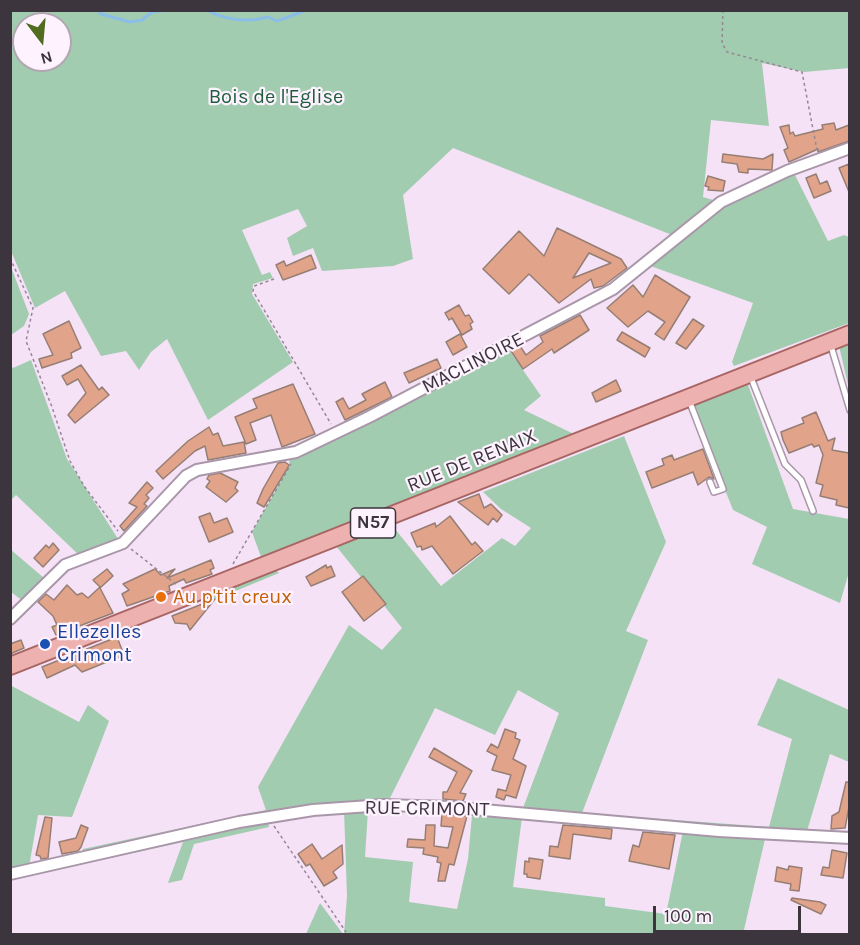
<!DOCTYPE html>
<html>
<head>
<meta charset="utf-8">
<style>
  body { margin:0 }
  #map { position:relative; width:860px; height:945px; overflow:hidden; background:#f5e2f6; font-family:Karla,sans-serif }
  canvas { display:block }
  .frame { position:absolute; inset:0; border:12px solid #3d353d; pointer-events:none }
  .north { position:absolute; left:12px; top:12px; width:60px; height:60px; box-sizing:border-box; background:#fef2fe; border:2px solid #b1a6b1; border-radius:50%; rotate:164deg; font-size:16px; font-weight:700; line-height:24px; text-align:center; color:#3d353d }
  .north::after { content:''; display:block; margin:auto; width:21px; height:27px; background:#516c1f; clip-path:polygon(50% 0,100% 100%,50% 72%,0 100%) }
  .scale { position:absolute; left:653px; top:906px; width:148px; height:27px; box-sizing:border-box; border:3px solid #3d353d; border-top:0; padding-left:8px; font-size:18px; line-height:21px; white-space:nowrap; color:#3d353d; -webkit-text-stroke:4px #fef2fe; paint-order:stroke }
</style>
</head>
<body>
<div id="map">
<canvas width="860" height="945"></canvas>
<div class="frame"></div>
<div class="north">N</div>
<div class="scale">100 m</div>
</div>
<script>
const g = document.querySelector('canvas').getContext('2d');
g.lineJoin = 'round';
function fillPath(path, color) {
  g.fillStyle = color;
  g.fill(path, 'evenodd');
}
function trace(path, color, width, dash) {
  g.strokeStyle = color;
  g.lineWidth = width;
  g.lineCap = dash ? 'butt' : 'round';
  g.setLineDash(dash || []);
  g.stroke(path);
}
function drawText(font, color, halo, rows, align = 'center') {
  g.font = font + ' Karla,sans-serif';
  g.lineWidth = 4.5;
  g.setLineDash([]);
  g.textBaseline = 'middle';
  g.strokeStyle = halo;
  g.fillStyle = color;
  for (const [text, x, y, turn = 0] of rows) {
    g.save();
    g.translate(x, y);
    g.rotate((+turn || 0) * Math.PI / 180);
    g.textAlign = isNaN(turn) ? turn : align;
    if (halo) g.strokeText(text, 0, 0);
    g.fillText(text, 0, 0);
    g.restore();
  }
}
const green = new Path2D(`
  M 10,11 L 849,11 L 849,68 L 804,72 L 762,63 L 769,126 L 711,120 L 703,197 L 720,202 L 677,237 L 453,148 L 403,195 L 413,259 L 393,266 L 322,271 L 313,248 L 293,256 L 287,238 L 307,226 L 298,209 L 242,230 L 262,275 L 270,272 L 273,278 L 253,284 L 252,294 L 293,362 L 208,420 L 167,339 L 151,352 L 139,370 L 126,351 L 101,356 L 65,291 L 35,308 L 11,251 ZM 24,24 L 60,24 L 60,60 L 24,60 Z
  M 794,173 L 828,241 L 844,235 L 849,237 L 849,323 L 734,366 L 732,362 L 753,303 L 645,264 L 720,206 Z
  M 11,267 L 29,314 L 24,326 L 11,335 Z
  M 849,342 L 849,389 L 839,346 Z
  M 507,347 L 541,396 L 524,410 L 576,435 L 264,559 L 261,557 L 252,532 L 289,467 L 290,456 Z
  M 31,360 L 67,459 L 120,542 L 81,557 L 16,495 L 11,500 L 10,365 L 13,368 Z
  M 747,382 L 793,509 L 849,519 L 849,572 L 840,603 L 752,564 L 767,527 L 733,510 L 691,404 Z
  M 624,436 L 666,542 L 626,631 L 648,640 L 582,813 L 769,827 L 792,739 L 757,725 L 778,678 L 849,710 L 849,762 L 830,754 L 807,831 L 768,831 L 523,808 L 559,713 L 518,690 L 495,735 L 435,708 L 388,802 L 351,804 L 81,856 L 83,849 L 266,810 L 258,787 L 349,625 L 382,650 L 402,628 L 336,546 L 391,524 L 441,586 L 502,538 L 515,546 L 531,528 L 501,509 L 483,492 Z
  M 10,549 L 44,578 L 24,602 L 11,592 Z
  M 276,570 L 279,573 L 214,600 L 214,594 Z
  M 10,685 L 79,722 L 88,705 L 109,721 L 72,817 L 38,815 L 29,867 L 10,871 Z
  M 344,810 L 368,810 L 365,857 L 413,862 L 409,902 L 457,909 L 468,859 L 472,815 L 522,817 L 513,887 L 605,898 L 605,906 L 666,914 L 683,831 L 765,839 L 743,934 L 344,934 L 347,896 Z
  M 268,820 L 269,827 L 194,844 L 182,880 L 168,883 L 183,842 L 11,880 L 10,878 Z
  M 320,903 L 343,934 L 306,934 Z`);
const stream = new Path2D(`
  M 97,10 L 101,14 L 130,22 L 142,20 L 152,12 L 169,10
  M 206,10 C 226,20 247,23 268,17 L 277,21 L 307,10
  M 10,12 L 13,10`);
const building = new Path2D(`
  M 834,123 L 836,130 L 849,125 L 849,141 L 818,152 L 818,149 L 789,162 L 784,150 L 788,148 L 780,127 L 789,125 L 790,134 L 793,132 L 795,136 L 823,129 L 822,125 Z
  M 723,154 L 763,159 L 773,154 L 772,170 L 748,169 L 748,173 L 739,172 L 737,164 L 722,162 Z
  M 849,164 L 849,192 L 839,168 Z
  M 816,174 L 820,184 L 827,181 L 831,191 L 814,198 L 806,178 Z
  M 708,176 L 725,181 L 723,191 L 708,190 L 709,187 L 705,186 Z
  M 557,228 L 621,259 L 627,268 L 603,286 L 594,288 L 591,279 L 559,303 L 529,274 L 509,294 L 483,269 L 519,231 L 544,256 ZM 589,253 L 611,263 L 573,278 Z
  M 311,255 L 316,268 L 283,280 L 276,265 L 284,261 L 286,266 Z
  M 655,275 L 690,297 L 664,340 L 655,334 L 665,322 L 648,311 L 628,327 L 607,308 L 633,285 L 643,297 Z
  M 459,305 L 465,316 L 469,315 L 473,322 L 470,324 L 472,329 L 462,335 L 452,318 L 449,320 L 445,313 Z
  M 580,315 L 589,330 L 554,353 L 552,349 L 523,369 L 511,351 L 520,346 L 526,355 L 543,342 L 540,336 Z
  M 693,319 L 704,326 L 686,349 L 676,343 Z
  M 69,321 L 81,348 L 71,353 L 72,358 L 42,368 L 39,359 L 53,355 L 43,334 Z
  M 622,332 L 650,348 L 645,357 L 617,340 Z
  M 460,334 L 467,347 L 453,355 L 446,342 Z
  M 437,359 L 441,368 L 409,383 L 404,373 Z
  M 81,365 L 99,390 L 102,387 L 109,395 L 75,423 L 68,415 L 86,393 L 78,379 L 67,385 L 62,376 Z
  M 616,380 L 621,391 L 596,402 L 592,393 Z
  M 385,382 L 392,397 L 345,420 L 336,402 L 343,398 L 349,409 L 366,400 L 362,394 Z
  M 293,384 L 315,434 L 282,447 L 271,415 L 250,423 L 256,440 L 246,444 L 235,417 L 257,408 L 253,399 Z
  M 816,412 L 828,441 L 835,438 L 832,450 L 849,453 L 849,508 L 836,505 L 837,500 L 820,496 L 823,485 L 816,483 L 823,455 L 819,445 L 814,447 L 812,444 L 789,453 L 783,440 L 781,432 L 804,423 L 802,418 Z
  M 209,427 L 213,435 L 218,433 L 223,446 L 244,442 L 246,453 L 208,460 L 205,446 L 195,451 L 163,479 L 156,471 L 188,441 Z
  M 703,449 L 714,479 L 709,477 L 698,485 L 693,472 L 652,488 L 646,472 L 664,465 L 662,459 L 672,455 L 674,460 Z
  M 285,462 L 289,465 L 287,469 L 264,507 L 257,503 L 263,489 L 278,463 Z
  M 220,473 L 238,482 L 235,488 L 238,491 L 226,502 L 206,487 L 210,481 L 207,479 L 209,475 Z
  M 147,482 L 153,488 L 146,495 L 149,498 L 144,504 L 147,506 L 124,531 L 120,526 L 137,507 L 129,503 Z
  M 479,494 L 484,508 L 491,504 L 502,515 L 497,522 L 493,518 L 488,525 L 458,502 Z
  M 210,513 L 214,523 L 227,518 L 233,532 L 209,542 L 199,517 Z
  M 450,516 L 472,545 L 475,542 L 483,551 L 453,574 L 432,546 L 422,550 L 421,546 L 417,547 L 411,533 L 435,523 L 436,527 Z
  M 53,543 L 59,550 L 43,567 L 34,558 L 46,545 L 49,548 Z
  M 211,560 L 214,568 L 210,570 L 212,574 L 186,583 L 184,579 L 169,586 L 170,591 L 127,606 L 122,594 L 129,590 L 123,584 L 155,569 L 161,575 L 175,569 L 167,578 Z
  M 326,565 L 327,568 L 331,566 L 335,576 L 311,586 L 306,577 Z
  M 107,569 L 113,576 L 100,588 L 113,613 L 56,635 L 52,627 L 57,625 L 53,616 L 38,602 L 46,594 L 54,600 L 67,585 L 77,595 L 82,593 L 88,598 L 100,587 L 93,580 Z
  M 363,576 L 386,604 L 364,621 L 342,592 Z
  M 215,599 L 190,630 L 187,624 L 175,623 L 172,616 Z
  M 117,637 L 124,655 L 82,672 L 75,665 L 47,678 L 42,667 Z
  M 21,640 L 24,648 L 10,654 L 10,644 Z
  M 505,729 L 516,733 L 515,738 L 520,740 L 513,759 L 526,766 L 516,798 L 506,795 L 504,800 L 496,797 L 498,789 L 506,791 L 511,775 L 492,770 L 497,756 L 487,751 L 491,744 L 498,748 Z
  M 434,748 L 472,771 L 460,793 L 466,794 L 463,801 L 443,799 L 443,792 L 447,792 L 457,772 L 429,757 Z
  M 846,782 L 849,782 L 849,807 L 845,828 L 831,829 L 832,816 L 839,812 Z
  M 442,814 L 467,816 L 454,865 L 449,864 L 445,881 L 438,881 L 441,863 L 437,862 L 438,857 L 423,854 L 424,848 L 407,847 L 408,839 L 425,840 L 426,825 L 435,825 L 434,846 L 448,848 L 453,827 L 441,826 Z
  M 45,817 L 52,818 L 48,858 L 41,859 L 40,856 L 36,855 Z
  M 81,825 L 88,828 L 81,847 L 78,851 L 62,854 L 59,842 L 76,838 Z
  M 563,825 L 612,829 L 611,839 L 573,834 L 570,859 L 549,856 L 550,846 L 558,847 Z
  M 643,832 L 675,835 L 669,869 L 629,861 L 633,845 L 639,847 Z
  M 312,844 L 322,859 L 342,845 L 343,864 L 333,872 L 337,878 L 324,886 L 310,864 L 306,866 L 298,854 Z
  M 832,850 L 847,853 L 843,878 L 821,875 L 823,867 L 829,868 Z
  M 529,858 L 543,860 L 540,879 L 527,877 L 527,874 L 524,874 L 525,861 L 529,862 Z
  M 789,866 L 802,868 L 799,891 L 790,890 L 791,884 L 775,881 L 777,867 L 788,870 Z
  M 792,898 L 820,902 L 826,905 L 821,914 L 791,900 Z`);
const path = new Path2D(`
  M 723,10 L 722,43 L 727,52 L 802,72 L 817,150
  M 10,258 L 33,308 L 26,341 L 52,407 L 70,461 L 84,486 L 118,531
  M 274,279 L 254,286 L 253,291 L 331,424
  M 131,549 L 177,585
  M 233,564 L 291,464
  M 274,826 L 346,932`);
const lane = new Path2D(`
  M 831,346 L 850,410
  M 750,375 L 785,464 L 801,480 L 813,511
  M 689,400 L 723,489 L 714,492 L 710,482`);
const street = new Path2D(`
  M 10,619 L 65,565 L 123,543 L 186,476 L 197,470 L 296,452 L 369,417 L 613,289 L 721,202 L 787,171 L 850,148
  M 10,874 L 239,822 L 313,810 L 384,805 L 450,807 L 719,831 L 850,838`);
const primary = new Path2D(`
  M 10,666 L 850,334`);
const markers = [
  [161,597,6,"#e8710a"],
  [45,644,6,"#1a4fb4"]
];
const shields = [
  [373,523,45]
];
const shieldNames = [
  ["N57",373,523]
];
const parkNames = [
  ["Bois de l'Eglise",276,97]
];
const streetNames = [
  ["MACLINOIRE",473,363,-27],
  ["RUE DE RENAIX",472,461,-22],
  ["RUE CRIMONT",427,809,1]
];
const foodNames = [
  ["Au p'tit creux",173,597]
];
const transitNames = [
  ["Ellezelles",57,632],
  ["Crimont",57,655]
];
fillPath(green, '#a2ccb0');
trace(stream, '#8abee8', 3);
fillPath(building, '#e1a48b');
trace(building, '#967e74', 1.5);
trace(lane, '#a997a9', 8);
trace(street, '#a997a9', 14);
trace(primary, '#a86564', 20);
trace(path, '#958795', 1.5, [3, 3]);
trace(lane, '#fff', 5);
trace(street, '#fff', 10);
trace(primary, '#edb2af', 16);
for (const [x, y, r, color] of markers) {
  const dot = new Path2D();
  dot.arc(x, y, r, 0, 2 * Math.PI);
  g.fillStyle = color;
  g.fill(dot);
  trace(dot, '#fef2fe', 2);
}
for (const [x, y, w] of shields) {
  const box = new Path2D();
  box.roundRect(x - w / 2, y - 15, w, 30, 4.5);
  g.fillStyle = '#fef2fe';
  g.fill(box);
  trace(box, '#3d353d', 1.5);
}
drawText('bold 18px', '#3d353d', null, shieldNames);
drawText('20px', '#1d5e3a', '#fef2fe', parkNames);
drawText('20px', '#3d353d', '#fef2fe', streetNames);
drawText('20px', '#c56008', '#fef2fe', foodNames, 'left');
drawText('20px', '#164399', '#fef2fe', transitNames, 'left');
</script>
</body>
</html>
